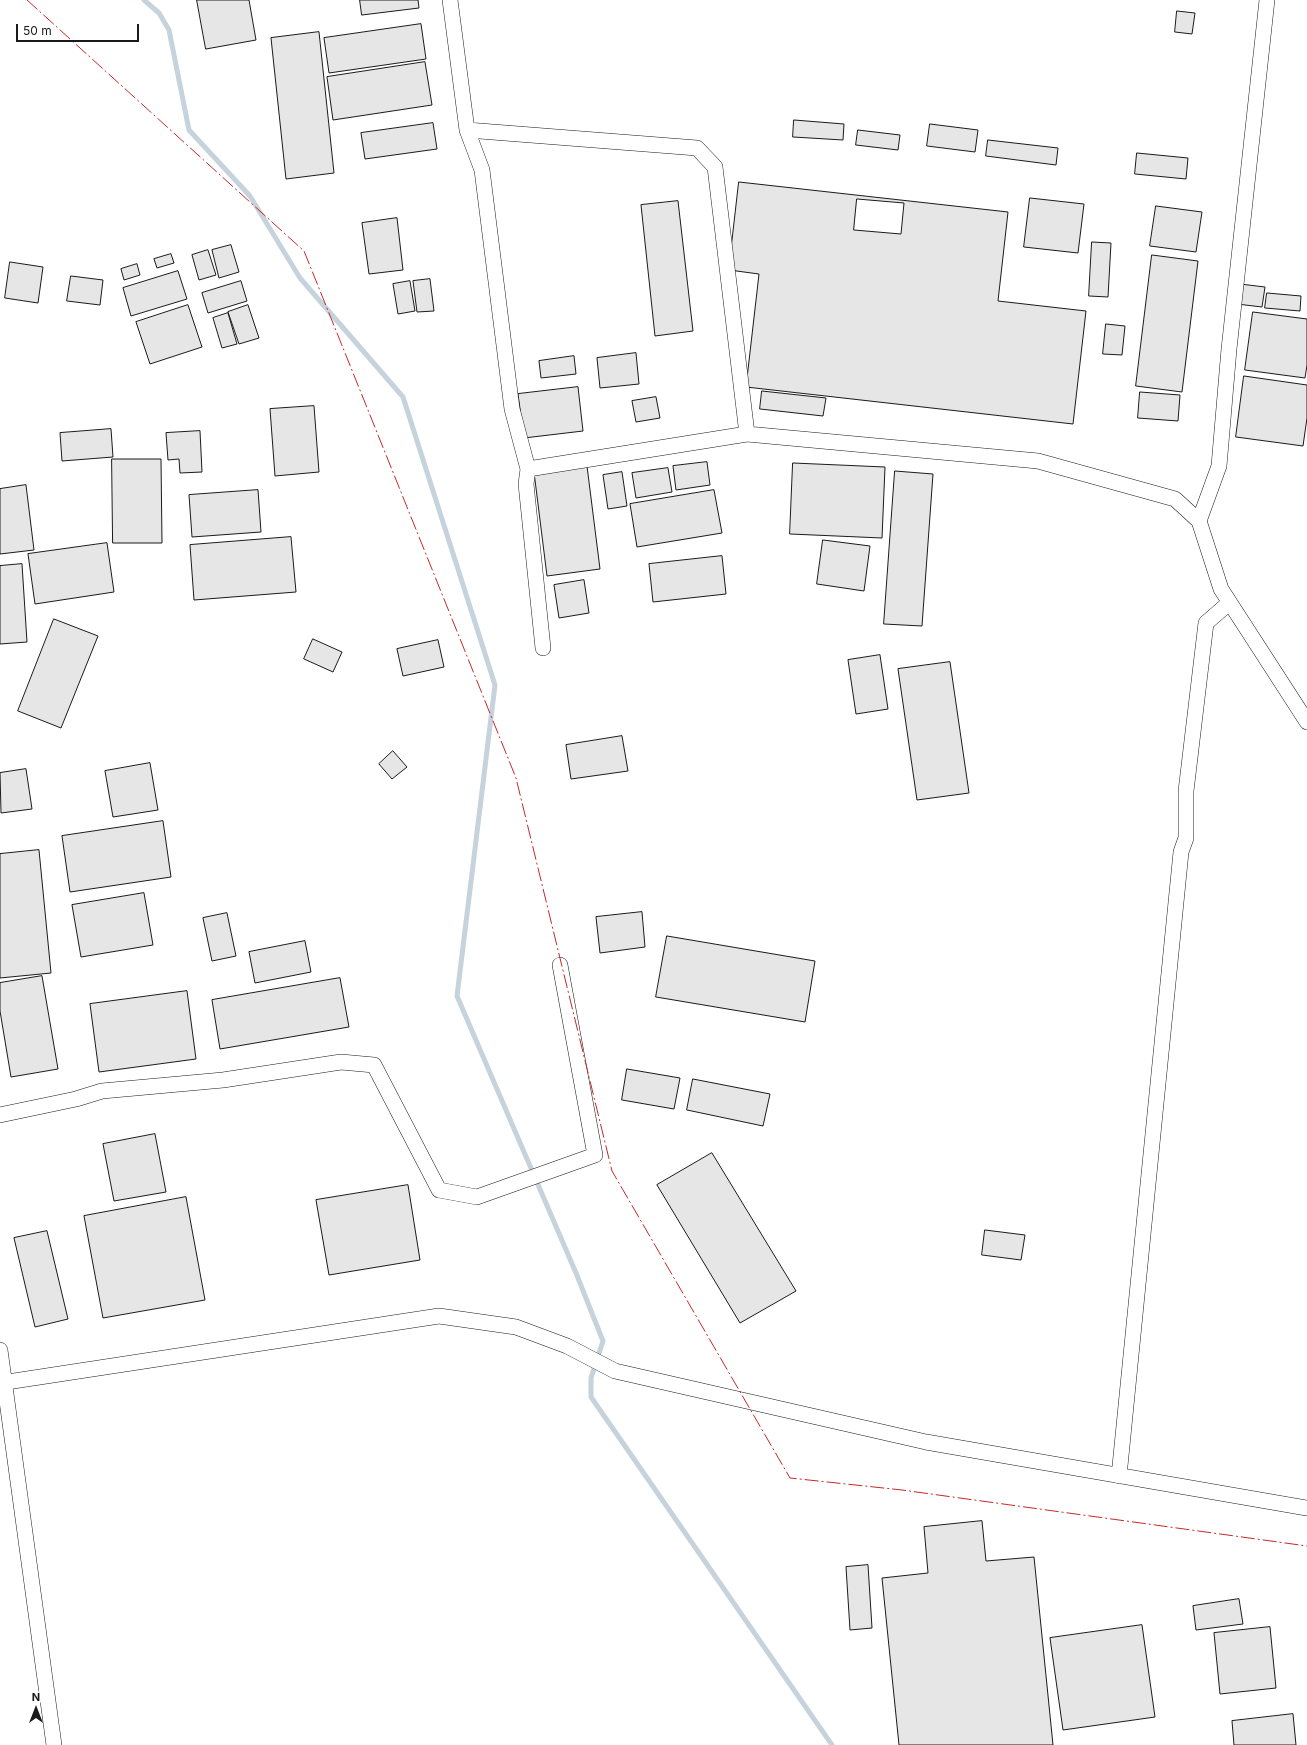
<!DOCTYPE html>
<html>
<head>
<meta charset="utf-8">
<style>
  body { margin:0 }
  #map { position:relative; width:1307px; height:1745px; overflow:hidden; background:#fff; font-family:Inter,sans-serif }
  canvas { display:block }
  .north { position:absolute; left:16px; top:1689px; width:40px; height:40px; -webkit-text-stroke:3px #fff; paint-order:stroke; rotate:0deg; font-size:11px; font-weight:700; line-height:16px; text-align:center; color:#1a1a1a }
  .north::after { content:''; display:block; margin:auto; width:14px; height:18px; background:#1a1a1a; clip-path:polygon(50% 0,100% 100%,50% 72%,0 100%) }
  .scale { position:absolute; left:16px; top:24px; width:123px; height:18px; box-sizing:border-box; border:2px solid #1a1a1a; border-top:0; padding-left:5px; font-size:12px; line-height:14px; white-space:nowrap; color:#1a1a1a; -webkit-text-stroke:3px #fff; paint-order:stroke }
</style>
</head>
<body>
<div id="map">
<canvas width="1307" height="1745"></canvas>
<div class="north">N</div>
<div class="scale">50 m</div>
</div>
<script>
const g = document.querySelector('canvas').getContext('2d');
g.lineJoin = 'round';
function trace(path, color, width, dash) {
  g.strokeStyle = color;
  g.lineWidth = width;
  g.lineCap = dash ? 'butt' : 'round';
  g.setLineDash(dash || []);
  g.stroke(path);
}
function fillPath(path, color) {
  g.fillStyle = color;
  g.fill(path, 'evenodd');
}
const stream = new Path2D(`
  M 144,0 L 159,13 L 169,30 L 189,130 L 250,196 L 300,278 L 403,397 L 495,685 L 457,996 L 576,1273 L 603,1341 L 591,1378 L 591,1397 L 832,1745`);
const building = new Path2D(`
  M 197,0 L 249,0 L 256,40 L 206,49 Z
  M 360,0 L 418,0 L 419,8 L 362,15 Z
  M 1177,11 L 1195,13 L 1192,34 L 1175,32 Z
  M 421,24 L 426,59 L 329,73 L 324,38 Z
  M 319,32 L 334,173 L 286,179 L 271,38 Z
  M 425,62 L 432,105 L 333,120 L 327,77 Z
  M 794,120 L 844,124 L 843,140 L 793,137 Z
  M 433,123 L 437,149 L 365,159 L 361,133 Z
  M 930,124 L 978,130 L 975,152 L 927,146 Z
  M 858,130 L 900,135 L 898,150 L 856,145 Z
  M 988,140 L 1058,148 L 1056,165 L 986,156 Z
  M 1137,153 L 1188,158 L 1186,179 L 1135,174 Z
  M 739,182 L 1008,212 L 998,301 L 1086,311 L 1073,424 L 746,387 L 759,274 L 729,270 Z
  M 1030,198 L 1084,204 L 1078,253 L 1024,247 Z
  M 857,199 L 904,203 L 901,234 L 854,230 Z
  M 678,201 L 693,331 L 655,336 L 641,205 Z
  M 1156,206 L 1202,212 L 1196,252 L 1150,246 Z
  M 397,218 L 403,270 L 369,274 L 362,223 Z
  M 1092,242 L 1111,243 L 1108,297 L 1089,296 Z
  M 231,245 L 239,272 L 219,278 L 212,250 Z
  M 208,250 L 216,275 L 199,280 L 192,255 Z
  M 171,254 L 174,263 L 157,268 L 154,259 Z
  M 1152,255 L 1198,261 L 1182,392 L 1136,386 Z
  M 10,262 L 43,267 L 38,303 L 5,298 Z
  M 137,264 L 140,275 L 124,280 L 121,269 Z
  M 178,271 L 187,299 L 131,316 L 123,288 Z
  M 71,276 L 103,280 L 100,305 L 67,301 Z
  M 430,279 L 434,311 L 417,312 L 413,281 Z
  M 241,281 L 247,301 L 208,313 L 202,293 Z
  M 410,281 L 415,311 L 398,314 L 393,284 Z
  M 1240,284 L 1265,287 L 1262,307 L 1237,304 Z
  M 1267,293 L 1301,296 L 1300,311 L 1265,308 Z
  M 188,305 L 202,347 L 150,364 L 136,322 Z
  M 248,305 L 259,338 L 239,344 L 228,312 Z
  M 1253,312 L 1307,319 L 1307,365 L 1305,378 L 1245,370 Z
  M 228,313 L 237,344 L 222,348 L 213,318 Z
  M 1106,324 L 1125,326 L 1122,355 L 1103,354 Z
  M 636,353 L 639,384 L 600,388 L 597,358 Z
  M 574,356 L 576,374 L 541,378 L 539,361 Z
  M 1244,376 L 1307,385 L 1307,418 L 1303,446 L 1236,437 Z
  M 578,387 L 583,431 L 524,438 L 518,394 Z
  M 762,391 L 826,398 L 823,416 L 760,409 Z
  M 1140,392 L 1180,395 L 1178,421 L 1138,418 Z
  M 656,397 L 660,418 L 636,422 L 632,401 Z
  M 314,406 L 319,472 L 275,476 L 270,409 Z
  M 111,429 L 113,457 L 62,461 L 60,433 Z
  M 200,431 L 202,472 L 180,473 L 179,459 L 168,460 L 166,433 Z
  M 112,459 L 161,459 L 162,543 L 113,543 Z
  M 707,462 L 710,485 L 676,490 L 673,466 Z
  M 793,463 L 885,467 L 882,538 L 790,534 Z
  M 587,466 L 600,569 L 547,576 L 534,472 Z
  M 668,468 L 672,492 L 636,498 L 632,473 Z
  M 895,471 L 933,474 L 922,626 L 884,624 Z
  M 622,472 L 627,506 L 608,509 L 603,475 Z
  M 26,485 L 34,550 L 0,554 L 0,489 Z
  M 258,490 L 261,532 L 192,537 L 189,495 Z
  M 714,490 L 722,533 L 637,547 L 630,504 Z
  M 291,537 L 296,592 L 194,600 L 190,545 Z
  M 823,540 L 870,546 L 864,591 L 817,584 Z
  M 107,543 L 114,592 L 35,604 L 28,554 Z
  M 722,556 L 726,594 L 653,602 L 649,564 Z
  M 22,564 L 27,642 L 0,644 L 0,566 Z
  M 584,580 L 589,613 L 559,618 L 554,585 Z
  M 54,619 L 98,636 L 61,728 L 18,711 Z
  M 313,639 L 342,652 L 333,672 L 304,659 Z
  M 438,640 L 444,667 L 403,676 L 397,649 Z
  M 880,655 L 888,709 L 856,714 L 848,660 Z
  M 950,662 L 969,793 L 917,800 L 898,669 Z
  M 622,736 L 628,771 L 571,779 L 566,745 Z
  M 393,751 L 407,767 L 392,779 L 379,764 Z
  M 150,763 L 158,810 L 113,817 L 105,771 Z
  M 26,769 L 32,809 L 1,813 L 0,773 Z
  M 163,821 L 171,877 L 70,892 L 62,836 Z
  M 39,850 L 51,973 L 0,978 L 0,854 Z
  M 144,893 L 153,945 L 81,957 L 72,905 Z
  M 642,912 L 645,947 L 600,953 L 596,917 Z
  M 227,913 L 236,956 L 212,961 L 203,918 Z
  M 667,936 L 815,961 L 805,1022 L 656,997 Z
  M 305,941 L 311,972 L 255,983 L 249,952 Z
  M 42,976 L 58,1069 L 11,1077 L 0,1011 L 0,983 Z
  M 340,978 L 349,1027 L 220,1049 L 212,1000 Z
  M 187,991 L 196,1059 L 99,1072 L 90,1004 Z
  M 627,1069 L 680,1078 L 674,1109 L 622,1100 Z
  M 693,1079 L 770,1094 L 763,1126 L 687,1110 Z
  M 155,1134 L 166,1192 L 114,1201 L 103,1144 Z
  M 712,1153 L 796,1291 L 740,1323 L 657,1185 Z
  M 408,1185 L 420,1260 L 329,1275 L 316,1200 Z
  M 186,1197 L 205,1300 L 103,1318 L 84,1216 Z
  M 985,1230 L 1025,1235 L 1021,1260 L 982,1255 Z
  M 47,1231 L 68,1319 L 35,1327 L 14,1238 Z
  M 982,1521 L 986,1561 L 1034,1557 L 1053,1745 L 899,1745 L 882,1578 L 928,1573 L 924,1527 Z
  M 868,1565 L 872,1628 L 850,1630 L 846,1567 Z
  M 1239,1599 L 1243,1624 L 1196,1630 L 1193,1606 Z
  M 1142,1625 L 1155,1717 L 1063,1730 L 1050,1638 Z
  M 1270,1627 L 1276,1688 L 1220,1694 L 1214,1633 Z
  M 1293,1714 L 1296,1745 L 1234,1745 L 1232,1721 Z`);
const street = new Path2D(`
  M 450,0 L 467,130 L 482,170 L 512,409 L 528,469 L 526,484 L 543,648
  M 467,130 L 697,148 L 715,167 L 747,434
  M 528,469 L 747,434 L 1038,461 L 1175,499 L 1199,521 L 1221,589 L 1307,722
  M 1199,521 L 1219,466 L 1229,349 L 1267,0
  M 0,1115 L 76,1099 L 102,1091 L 223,1080 L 341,1062 L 374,1065 L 439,1190 L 477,1197 L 595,1155 L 560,965
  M 0,1350 L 54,1745
  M 0,1383 L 439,1316 L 516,1327 L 567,1346 L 615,1371 L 926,1442 L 1307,1508
  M 1119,1476 L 1181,852 L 1186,838 L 1186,791 L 1206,623 L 1229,603`);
const power = new Path2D(`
  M 27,0 L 304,251 L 516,778 L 612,1171 L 790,1478 L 902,1490 L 1307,1546`);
trace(stream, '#c6d2dc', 5);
fillPath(building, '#e6e6e6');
trace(building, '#1a1a1a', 1);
trace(street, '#1a1a1a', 16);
trace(street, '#fff', 15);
trace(power, '#c62828', 1, [14, 3, 2, 3]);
</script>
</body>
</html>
